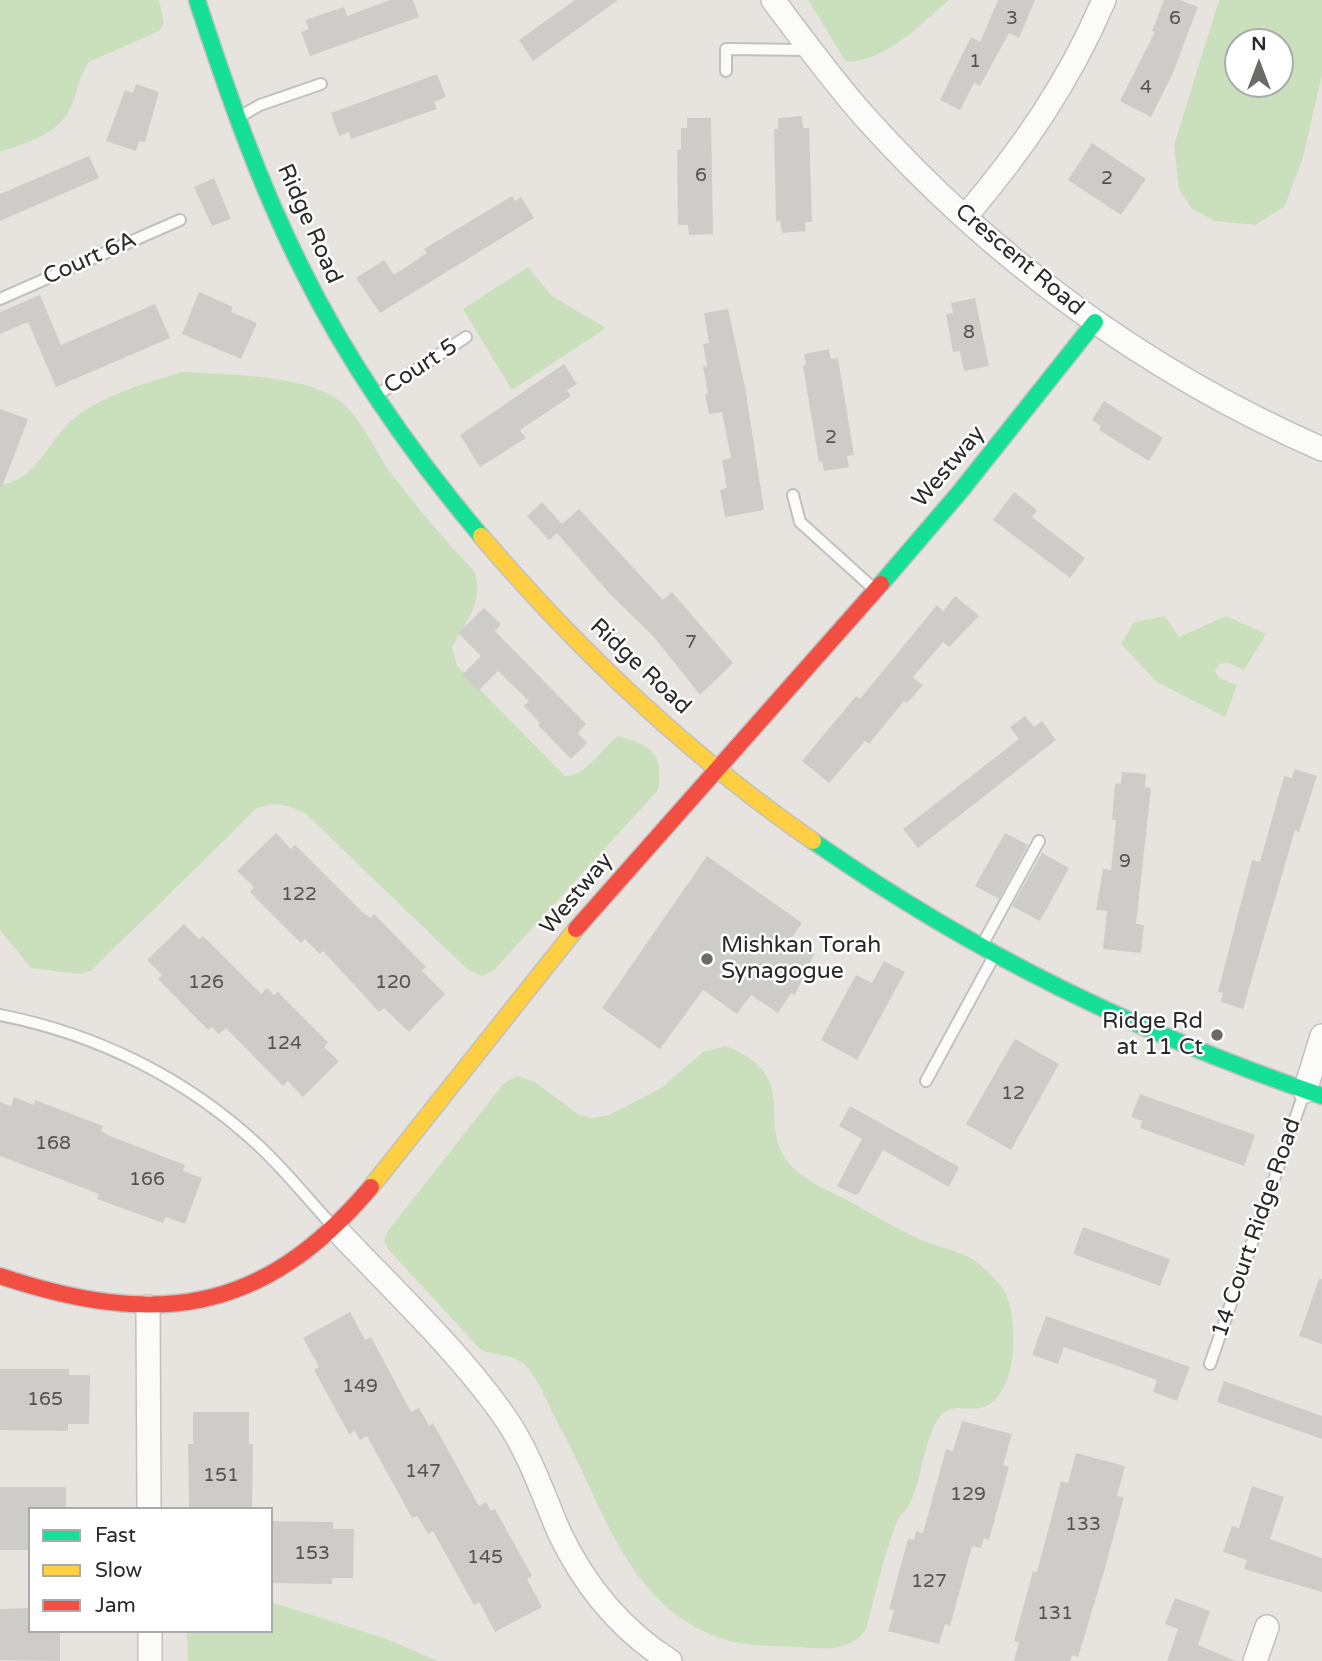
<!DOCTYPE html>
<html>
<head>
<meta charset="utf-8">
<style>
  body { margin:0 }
  #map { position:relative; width:1322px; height:1661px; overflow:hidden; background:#e7e4e0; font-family:"Varela Round",sans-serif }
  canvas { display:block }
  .legend { position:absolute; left:28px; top:1507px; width:245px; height:126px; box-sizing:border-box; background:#fff; border:2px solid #aaa; margin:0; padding:9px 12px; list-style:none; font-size:21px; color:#2a2a2a }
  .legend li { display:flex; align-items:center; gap:14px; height:35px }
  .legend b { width:35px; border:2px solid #aaa }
  .north { position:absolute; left:1224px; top:28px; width:70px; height:70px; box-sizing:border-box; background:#fff; border:2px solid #aaa; border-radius:50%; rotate:0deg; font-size:19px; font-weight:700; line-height:28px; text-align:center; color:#2a2a2a }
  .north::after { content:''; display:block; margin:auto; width:24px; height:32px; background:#6c6b6a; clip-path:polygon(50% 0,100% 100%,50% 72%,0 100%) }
</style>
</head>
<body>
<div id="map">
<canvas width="1322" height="1661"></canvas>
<ul class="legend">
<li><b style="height:9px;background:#16e098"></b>Fast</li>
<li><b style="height:9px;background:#ffcf43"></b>Slow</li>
<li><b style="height:9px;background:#f24e42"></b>Jam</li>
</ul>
<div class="north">N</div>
</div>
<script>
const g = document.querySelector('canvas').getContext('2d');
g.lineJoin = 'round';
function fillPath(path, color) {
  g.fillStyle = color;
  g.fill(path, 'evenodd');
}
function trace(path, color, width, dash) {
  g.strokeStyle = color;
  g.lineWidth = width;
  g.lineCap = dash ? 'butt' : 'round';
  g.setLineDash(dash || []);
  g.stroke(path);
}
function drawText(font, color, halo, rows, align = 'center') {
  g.font = font + ' "Varela Round",sans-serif';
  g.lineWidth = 5;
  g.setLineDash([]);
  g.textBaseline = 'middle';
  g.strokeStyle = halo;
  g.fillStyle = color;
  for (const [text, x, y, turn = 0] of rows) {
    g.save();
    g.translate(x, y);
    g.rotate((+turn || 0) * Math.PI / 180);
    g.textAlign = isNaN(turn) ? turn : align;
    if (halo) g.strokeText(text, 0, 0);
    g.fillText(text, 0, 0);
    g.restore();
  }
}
const green = new Path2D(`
  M 0,0 L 159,0 L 164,23 L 159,31 L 89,62 C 80,75 78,88 73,102 C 61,135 30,141 0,152 Z
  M 808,0 L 949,0 C 921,24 885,62 846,62 Z
  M 1219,0 L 1322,0 L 1322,75 L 1303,157 L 1285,206 L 1255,225 L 1215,221 L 1192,209 L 1179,189 L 1174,145 ZM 1238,42 L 1280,42 L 1280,84 L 1238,84 Z
  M 528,267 L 552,296 L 606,328 L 512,390 L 463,309 Z
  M 181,372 C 223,374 293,375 329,394 C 357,408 371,444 388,469 C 414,504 444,539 474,571 C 485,600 466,623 452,647 L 457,666 L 565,776 C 587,775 601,749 618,736 C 651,745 664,753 658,790 L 495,969 L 483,976 L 467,969 L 306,814 C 288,805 277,801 257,808 L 91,971 L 79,974 L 31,968 L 0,930 L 0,485 C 39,480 49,436 78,415 C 109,393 145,384 181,372 Z
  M 1165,616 L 1179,637 L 1226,616 L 1266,634 L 1244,670 L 1228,663 L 1219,664 L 1215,670 L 1219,678 L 1237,685 L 1225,717 L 1157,682 L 1121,644 L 1134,622 Z
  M 726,1046 C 812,1081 743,1132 803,1176 C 816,1186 834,1193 849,1201 C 872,1214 895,1228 919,1239 C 937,1247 963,1251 978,1263 C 988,1272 1001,1283 1006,1295 C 1018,1323 1018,1385 990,1404 C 969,1418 948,1393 933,1429 C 922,1453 921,1482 909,1505 C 906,1511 899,1515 897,1522 C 883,1556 876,1594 866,1629 C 851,1652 824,1649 799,1647 C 774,1646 745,1647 720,1638 C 626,1605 602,1503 559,1425 C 550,1409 537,1376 525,1365 C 514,1354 495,1356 481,1350 L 388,1249 L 384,1241 L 387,1232 L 504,1083 L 517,1076 L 535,1082 L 579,1115 L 592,1118 L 609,1115 L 661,1088 L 703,1052 Z
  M 271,1602 L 384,1638 L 438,1661 L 188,1661 L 187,1631 L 271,1631 Z`);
const building = new Path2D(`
  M 390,0 L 413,0 L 419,17 L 310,56 L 301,32 L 309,29 L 305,20 L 344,7 L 347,16 Z
  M 575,0 L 618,0 L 533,61 L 519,40 Z
  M 998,0 L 1035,0 L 1019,38 L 1009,33 L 980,86 L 974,83 L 960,110 L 940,100 L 971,37 L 980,42 Z
  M 1164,0 L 1180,0 L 1198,7 L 1172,75 L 1151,117 L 1120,101 L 1155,32 L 1152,31 Z
  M 437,74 L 446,97 L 434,102 L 437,109 L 351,139 L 349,132 L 339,136 L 331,113 Z
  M 136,84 L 159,92 L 145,142 L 139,141 L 136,151 L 106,141 L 125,90 L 133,93 Z
  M 802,116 L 803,128 L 809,128 L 812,222 L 805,222 L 806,231 L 782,233 L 780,221 L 776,221 L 774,129 L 778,129 L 778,118 Z
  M 687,118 L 711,118 L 713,234 L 689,235 L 688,225 L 678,225 L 677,150 L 681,150 L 681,128 L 687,128 Z
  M 1092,143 L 1146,179 L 1121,215 L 1068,180 Z
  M 89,156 L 99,178 L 0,221 L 0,194 Z
  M 214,178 L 231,219 L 212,226 L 194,187 Z
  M 512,196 L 515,201 L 521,197 L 534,218 L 380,313 L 356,278 L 384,260 L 394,275 L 427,253 L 424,249 Z
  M 199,292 L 233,307 L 231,312 L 257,323 L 241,359 L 182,334 Z
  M 40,295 L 61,345 L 155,304 L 170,338 L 56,387 L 28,322 L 0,334 L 0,312 Z
  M 975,298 L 989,366 L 964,371 L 960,351 L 953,352 L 946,314 L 953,313 L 951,303 Z
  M 728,309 L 745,387 L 764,510 L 725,517 L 720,490 L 727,488 L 722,460 L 731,458 L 722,412 L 709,414 L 705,394 L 708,393 L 703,367 L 707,366 L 703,344 L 709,343 L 704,313 Z
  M 829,349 L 831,359 L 838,358 L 854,455 L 847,456 L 849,467 L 824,471 L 822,461 L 819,462 L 803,366 L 806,365 L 804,354 Z
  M 564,364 L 577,384 L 567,390 L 571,396 L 520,430 L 526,438 L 480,467 L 460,435 Z
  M 1104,401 L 1163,438 L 1149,461 L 1099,430 L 1101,426 L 1092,420 Z
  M 0,409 L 28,419 L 2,487 L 0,487 Z
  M 1014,492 L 1037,510 L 1032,517 L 1085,558 L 1070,578 L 993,520 Z
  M 542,502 L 562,524 L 579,509 L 663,600 L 672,592 L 733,663 L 700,695 L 654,637 L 609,593 L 557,533 L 549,540 L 527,516 Z
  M 955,596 L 979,616 L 949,647 L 943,642 L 913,677 L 923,685 L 907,703 L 904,701 L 869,744 L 865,741 L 829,783 L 802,761 L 856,696 L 860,699 L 937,605 L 943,611 Z
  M 484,608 L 501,624 L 495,631 L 586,724 L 578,733 L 587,743 L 571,759 L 538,725 L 540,723 L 524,706 L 529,701 L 498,671 L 478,691 L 462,675 L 481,656 L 458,633 Z
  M 1025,716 L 1034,727 L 1042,721 L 1056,740 L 918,848 L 903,829 L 1019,739 L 1010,727 Z
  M 1295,769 L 1317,776 L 1299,832 L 1295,830 L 1243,1009 L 1221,1002 L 1223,993 L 1218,992 L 1252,860 L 1260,862 L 1284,776 L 1292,778 Z
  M 1122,772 L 1146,774 L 1145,787 L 1151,788 L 1136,924 L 1144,925 L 1141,953 L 1103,949 L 1107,911 L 1096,910 L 1103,869 L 1111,870 L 1116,820 L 1112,820 L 1115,783 L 1121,784 Z
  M 276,833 L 291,849 L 295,845 L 362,912 L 371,918 L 374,914 L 426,967 L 422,971 L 445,994 L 409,1032 L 384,1008 L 379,1012 L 323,951 L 320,954 L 305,939 L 301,943 L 250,892 L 254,887 L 237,871 Z
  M 1005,833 L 1028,845 L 999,899 L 975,886 Z
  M 1042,853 L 1069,868 L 1040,921 L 1012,906 Z
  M 707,856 L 802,923 L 791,939 L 814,954 L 795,995 L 791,993 L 778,1013 L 751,995 L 737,1014 L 703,990 L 660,1049 L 602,1008 Z
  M 184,924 L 199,939 L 203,936 L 261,994 L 267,988 L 274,995 L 278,992 L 328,1042 L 324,1047 L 339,1061 L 303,1097 L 288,1081 L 283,1086 L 226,1028 L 219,1034 L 212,1027 L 208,1030 L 158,979 L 162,975 L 147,960 Z
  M 884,961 L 905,972 L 857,1060 L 821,1040 L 856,975 L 872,983 Z
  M 1015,1039 L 1059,1064 L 1011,1150 L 966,1124 Z
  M 1140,1094 L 1255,1135 L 1244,1166 L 1140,1128 L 1142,1121 L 1131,1117 Z
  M 14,1097 L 34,1105 L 35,1100 L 103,1126 L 101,1131 L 110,1136 L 185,1165 L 183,1171 L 202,1178 L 185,1224 L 166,1217 L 163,1223 L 97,1199 L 99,1194 L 0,1156 L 0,1102 L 11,1106 Z
  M 850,1106 L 959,1167 L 949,1187 L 883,1150 L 859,1193 L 855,1195 L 837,1186 L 862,1139 L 839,1126 Z
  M 1083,1227 L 1170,1259 L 1160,1286 L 1073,1254 Z
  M 1319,1279 L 1322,1279 L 1322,1344 L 1299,1336 Z
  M 350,1312 L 365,1340 L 371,1337 L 411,1412 L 419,1408 L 429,1426 L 433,1423 L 479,1506 L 486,1502 L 491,1511 L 495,1509 L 532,1576 L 527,1579 L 542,1607 L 495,1632 L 479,1602 L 474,1605 L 433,1531 L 428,1534 L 417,1516 L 412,1518 L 367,1436 L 360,1440 L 355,1431 L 349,1434 L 314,1370 L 319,1367 L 303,1338 Z
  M 1046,1316 L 1190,1367 L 1177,1401 L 1153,1392 L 1157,1380 L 1064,1347 L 1058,1364 L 1032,1355 Z
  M 0,1369 L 69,1369 L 69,1375 L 90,1375 L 89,1424 L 68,1424 L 68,1431 L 0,1430 Z
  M 1224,1381 L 1322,1416 L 1322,1439 L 1217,1402 Z
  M 193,1412 L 249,1412 L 249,1444 L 253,1444 L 252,1509 L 189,1509 L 188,1444 L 193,1444 Z
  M 962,1421 L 1012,1434 L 1003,1465 L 1009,1467 L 989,1540 L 984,1538 L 981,1548 L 972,1546 L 950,1626 L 945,1624 L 939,1644 L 888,1631 L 894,1611 L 889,1609 L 908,1539 L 914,1540 L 916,1531 L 923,1533 L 946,1449 L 953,1451 Z
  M 1076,1453 L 1125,1466 L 1117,1496 L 1124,1497 L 1105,1568 L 1078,1657 L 1072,1655 L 1070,1661 L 1014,1661 L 1019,1642 L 1014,1641 L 1033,1571 L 1037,1572 L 1061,1481 L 1068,1483 Z
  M 1252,1486 L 1284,1497 L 1270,1539 L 1322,1558 L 1322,1592 L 1244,1569 L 1247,1560 L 1223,1552 L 1232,1526 L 1239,1528 Z
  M 0,1487 L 66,1487 L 66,1509 L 30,1509 L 30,1550 L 0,1550 Z
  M 271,1521 L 333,1522 L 333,1529 L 354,1529 L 353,1578 L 332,1578 L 332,1584 L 271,1583 Z
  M 1175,1598 L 1210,1611 L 1198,1645 L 1236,1661 L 1167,1661 L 1178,1629 L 1165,1624 Z
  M 30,1608 L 30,1631 L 60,1631 L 60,1661 L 0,1660 L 0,1609 Z`);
const lane = new Path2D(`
  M 726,71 L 726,49 L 808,50
  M 241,116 L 260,105 L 321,84
  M 0,299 L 180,220
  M 377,395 L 466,337
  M 793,495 L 800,522 L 874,589
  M 981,947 L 1039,841
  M 0,1015 C 97,1034 186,1078 258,1145 C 284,1169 307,1198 331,1224
  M 926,1081 L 993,958
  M 1210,1364 L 1304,1093`);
const street = new Path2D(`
  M 773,0 C 803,40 832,80 865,117 C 992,259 1148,373 1322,449
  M 965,217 C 1022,150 1069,82 1104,0
  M 1305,1091 L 1322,1036
  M 335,1228 C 390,1287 461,1353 506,1419 C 530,1454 543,1495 560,1534 C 585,1586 621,1630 670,1661
  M 148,1307 L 149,1509
  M 150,1631 L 150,1661
  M 1255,1661 L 1267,1627`);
const fast = new Path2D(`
  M 197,0 C 227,91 258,181 301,267 C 348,363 412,454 481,536
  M 881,584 L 959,493 L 1095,322
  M 813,841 C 977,955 1133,1031 1322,1096`);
const slow = new Path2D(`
  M 481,536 C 578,650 689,755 813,841
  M 371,1187 L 576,929`);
const jam = new Path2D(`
  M 576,929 L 881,584
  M 0,1276 C 154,1327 261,1317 371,1187`);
const markers = [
  [707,959,7,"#6c6b6a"],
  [1217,1035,7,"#6c6b6a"]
];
const numberNames = [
  ["3",1012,19],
  ["6",1175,19],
  ["1",975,62],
  ["4",1146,88],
  ["6",701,176],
  ["2",1107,179],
  ["8",969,333],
  ["2",831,438],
  ["7",691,643],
  ["9",1125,862],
  ["122",299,895],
  ["126",206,983],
  ["120",393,983],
  ["124",284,1044],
  ["12",1013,1094],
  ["168",53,1144],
  ["166",147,1180],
  ["149",360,1387],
  ["165",45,1400],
  ["147",423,1472],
  ["151",221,1476],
  ["129",968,1495],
  ["133",1083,1525],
  ["153",312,1554],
  ["145",485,1558],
  ["127",929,1582],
  ["131",1055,1614]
];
const streetNames = [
  ["Ridge Road",309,224,66],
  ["Court 6A",90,259,-24],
  ["Crescent Road",1019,260,40],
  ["Court 5",421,367,-33],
  ["Westway",949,467,-50],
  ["Ridge Road",640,667,43],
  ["Westway",577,894,-50],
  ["14 Court Ridge Road",1257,1228,-71]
];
const poiNames = [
  ["Mishkan Torah",721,946],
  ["Synagogue",721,972],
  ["Ridge Rd",1203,1022,"right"],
  ["at 11 Ct",1203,1048,"right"]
];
fillPath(green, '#cae0bc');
fillPath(building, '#ceccc9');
trace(lane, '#c1c0c1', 14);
trace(street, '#c1c0c1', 26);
trace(fast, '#c1c0c1', 19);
trace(slow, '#c1c0c1', 19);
trace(jam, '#c1c0c1', 19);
trace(lane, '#fbfbfa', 10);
trace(street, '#fbfbfa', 23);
trace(fast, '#16e098', 16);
trace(slow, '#ffcf43', 16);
trace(jam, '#f24e42', 16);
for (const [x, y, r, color] of markers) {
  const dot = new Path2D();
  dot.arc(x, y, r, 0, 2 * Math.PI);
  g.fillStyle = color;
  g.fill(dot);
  trace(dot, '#fff', 2.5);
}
drawText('19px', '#545352', null, numberNames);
drawText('23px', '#2a2a2a', '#fff', streetNames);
drawText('23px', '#2a2a2a', '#fff', poiNames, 'left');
</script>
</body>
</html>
